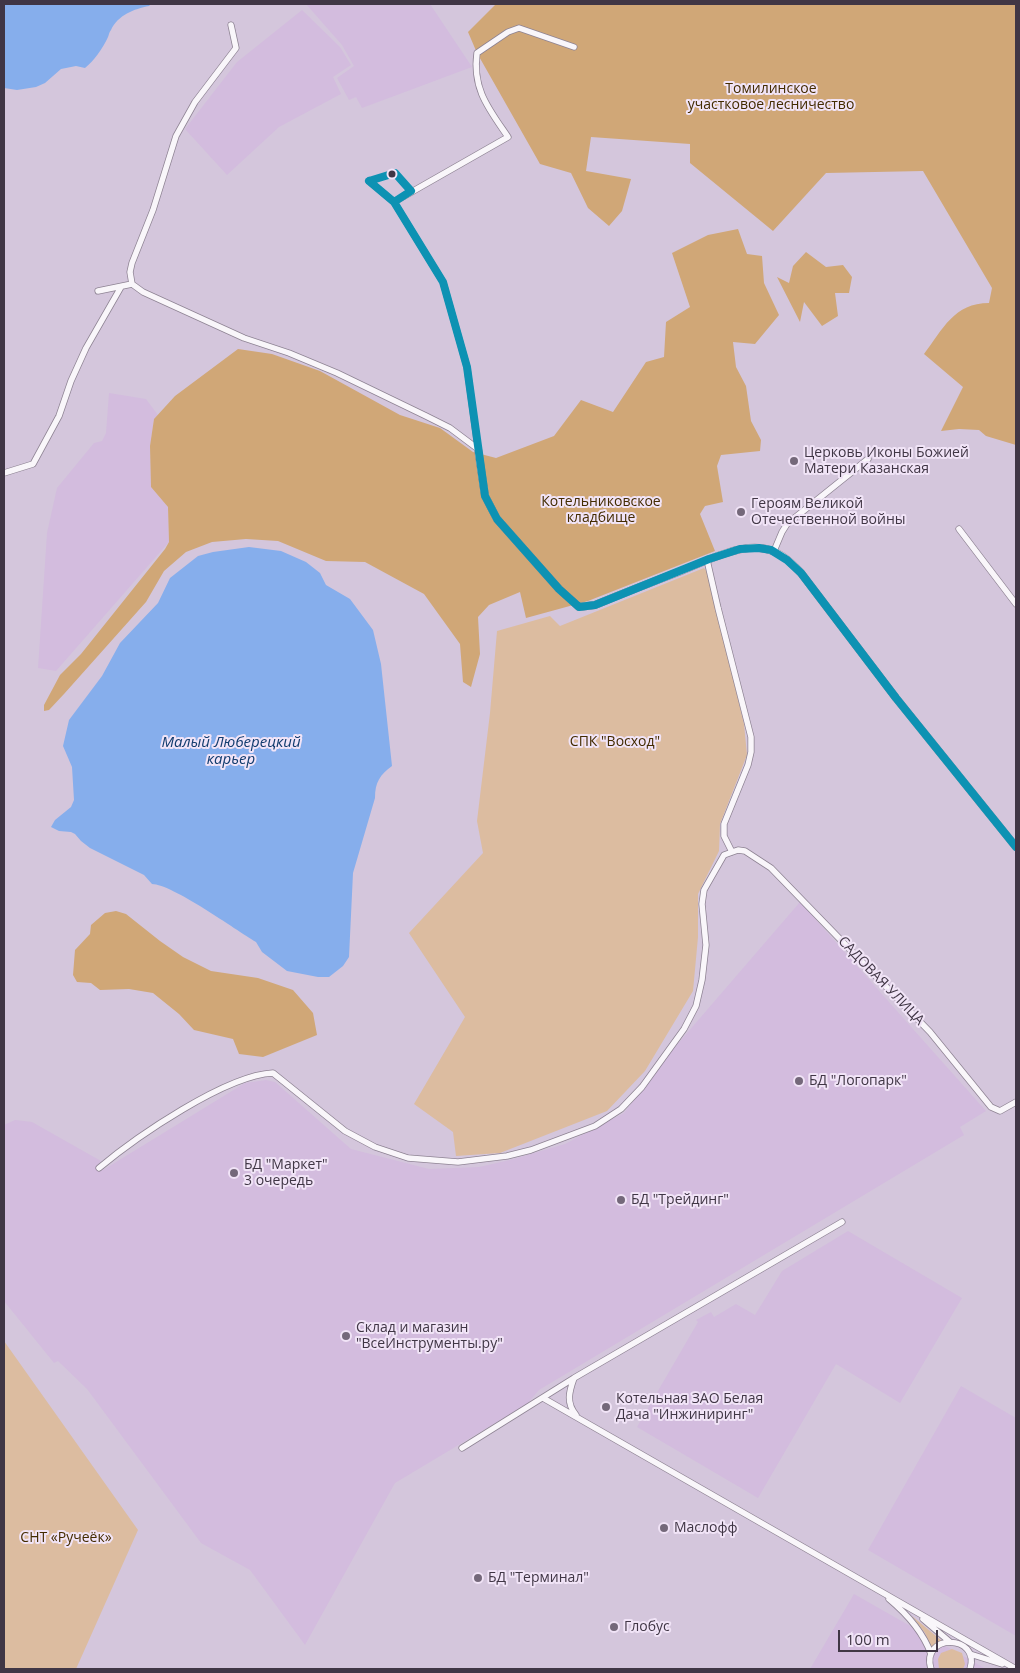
<!DOCTYPE html>
<html>
<head>
<meta charset="utf-8">
<style>
  body { margin:0 }
  #map { position:relative; width:1020px; height:1673px; overflow:hidden; background:#d4c6dc; font-family:"Open Sans",sans-serif }
  canvas { display:block }
  .frame { position:absolute; inset:0; border:5px solid #403645; pointer-events:none }
  .scale { position:absolute; left:838px; top:1630px; width:100px; height:22px; box-sizing:border-box; border:2px solid #403645; border-top:0; padding-left:6px; font-size:15px; line-height:18px; white-space:nowrap; color:#403645; -webkit-text-stroke:4px #f1e4f7; paint-order:stroke }
</style>
</head>
<body>
<div id="map">
<canvas width="1020" height="1673"></canvas>
<div class="frame"></div>
<div class="scale">100 m</div>
</div>
<script>
const g = document.querySelector('canvas').getContext('2d');
g.lineJoin = 'round';
function fillPath(path, color) {
  g.fillStyle = color;
  g.fill(path, 'evenodd');
}
function trace(path, color, width, dash) {
  g.strokeStyle = color;
  g.lineWidth = width;
  g.lineCap = dash ? 'butt' : 'round';
  g.setLineDash(dash || []);
  g.stroke(path);
}
function drawText(font, color, halo, rows, align = 'center') {
  g.font = font + ' "Open Sans",sans-serif';
  g.lineWidth = 4;
  g.setLineDash([]);
  g.textBaseline = 'middle';
  g.strokeStyle = halo;
  g.fillStyle = color;
  for (const [text, x, y, turn = 0] of rows) {
    g.save();
    g.translate(x, y);
    g.rotate((+turn || 0) * Math.PI / 180);
    g.textAlign = isNaN(turn) ? turn : align;
    if (halo) g.strokeText(text, 0, 0);
    g.fillText(text, 0, 0);
    g.restore();
  }
}
const built = new Path2D(`
  M 306,4 L 430,4 L 472,67 L 362,108 L 356,97 L 349,100 L 337,78 L 354,66 L 342,45 Z
  M 302,10 L 340,47 L 351,65 L 333,77 L 341,94 L 279,127 L 227,175 L 185,129 L 237,62 Z
  M 109,393 L 146,399 L 158,415 L 154,419 L 150,446 L 151,487 L 168,507 L 169,542 L 56,671 L 38,668 L 47,533 L 57,488 L 94,443 L 102,441 L 106,433 Z
  M 800,902 L 986,1111 L 960,1127 L 964,1135 L 539,1390 L 527,1404 L 395,1483 L 305,1645 L 250,1570 L 201,1543 L 87,1389 L 58,1361 L 54,1363 L 4,1301 L 4,1125 L 15,1120 L 32,1122 L 101,1161 L 97,1166 L 103,1170 L 245,1083 L 266,1080 L 275,1082 L 351,1149 L 429,1169 L 479,1167 L 514,1159 L 565,1144 L 624,1113 L 669,1054 Z
  M 848,1231 L 962,1298 L 900,1403 L 836,1364 L 758,1498 L 637,1427 L 698,1322 L 696,1320 L 711,1312 L 714,1317 L 736,1304 L 755,1315 L 782,1271 Z
  M 961,1386 L 1016,1418 L 1016,1636 L 868,1550 Z
  M 854,1594 L 986,1669 L 810,1669 Z`);
const green = new Path2D(`
  M 704,568 L 708,573 L 744,724 L 747,755 L 720,824 L 719,851 L 698,894 L 698,937 L 693,991 L 645,1071 L 607,1111 L 500,1153 L 456,1156 L 453,1132 L 414,1104 L 465,1017 L 409,933 L 483,853 L 477,821 L 490,713 L 497,631 L 550,616 L 560,626 Z
  M 4,1341 L 138,1530 L 76,1669 L 4,1669 Z
  M 912,1616 L 942,1641 L 932,1649 L 925,1633 Z
  M 952,1649 L 962,1653 L 965,1664 L 963,1669 L 939,1669 L 938,1659 L 941,1653 Z`);
const forest = new Path2D(`
  M 496,4 L 1016,4 L 1016,445 L 986,436 L 979,430 L 959,429 L 941,431 L 963,387 L 924,354 C 943,329 954,303 989,303 L 992,288 L 923,171 L 826,173 L 773,231 L 690,163 L 690,144 L 591,137 L 586,171 L 631,179 L 622,211 L 609,226 L 588,208 L 571,173 L 540,164 L 477,53 L 468,32 Z
  M 738,229 L 747,254 L 762,256 L 764,283 L 779,315 L 755,344 L 733,342 L 736,367 L 746,386 L 751,421 L 761,440 L 760,451 L 721,455 L 717,466 L 723,502 L 705,506 L 700,514 L 715,551 L 588,601 L 526,618 L 520,592 L 489,605 L 478,617 L 480,654 L 471,687 L 463,682 L 460,644 L 424,594 L 365,562 L 326,561 L 278,541 L 246,539 L 212,542 L 186,552 L 164,571 L 146,602 L 64,694 L 49,710 L 44,711 L 44,705 L 60,675 L 81,654 L 165,549 L 169,542 L 168,507 L 151,487 L 150,446 L 154,419 L 175,396 L 238,349 L 272,354 L 320,371 L 400,415 L 440,428 L 473,452 L 496,458 L 554,436 L 581,400 L 613,412 L 646,362 L 664,357 L 666,322 L 690,307 L 672,253 L 708,235 Z
  M 806,252 L 826,267 L 843,265 L 852,277 L 849,293 L 835,293 L 838,316 L 822,326 L 804,302 L 800,322 L 777,277 L 789,283 L 793,266 Z
  M 116,911 L 126,914 L 160,941 L 183,957 L 211,971 L 258,978 L 293,990 L 313,1013 L 317,1035 L 263,1057 L 239,1054 L 233,1039 L 194,1030 L 179,1014 L 153,993 L 129,989 L 100,990 L 91,983 L 77,982 L 73,975 L 75,950 L 90,934 L 91,925 L 105,913 Z`);
const water = new Path2D(`
  M 4,4 L 151,4 L 149,6 C 134,9 118,15 111,30 C 109,32 109,35 108,37 C 103,48 94,61 85,68 L 76,66 L 61,69 L 45,83 L 36,87 L 17,90 L 4,88 Z
  M 249,547 L 281,551 L 306,562 L 320,573 L 326,585 L 350,599 L 373,630 L 381,664 L 392,766 C 380,775 375,782 375,798 L 353,873 L 349,957 L 343,966 L 329,977 L 318,977 L 287,971 L 262,952 L 256,942 C 236,930 172,884 152,884 L 144,875 L 90,848 L 81,841 L 75,834 L 71,832 L 59,831 L 51,827 L 55,820 L 71,807 L 74,800 L 72,767 L 63,746 L 69,720 L 102,676 L 120,643 L 158,603 L 170,578 L 198,556 L 213,552 Z`);
const minor = new Path2D(`
  M 231,25 L 236,48 L 195,102 L 176,136 L 153,210 L 132,263 L 130,272 L 132,284 L 143,292 L 244,338 L 289,353 L 337,373 L 426,416 L 450,428 L 478,449
  M 369,181 L 394,202 L 443,282 L 467,367 L 478,449
  M 394,202 L 508,137 C 489,109 472,89 477,53 L 508,32 L 519,28 L 574,47
  M 98,291 L 132,284
  M 4,473 L 33,464 L 59,416 L 71,381 L 86,348 L 121,287
  M 959,529 L 1016,604
  M 774,551 L 782,532 L 787,524 L 868,459
  M 707,560 L 718,608 L 751,737 L 751,752 L 748,765 L 724,824 L 724,836 L 732,852
  M 99,1168 C 136,1137 226,1075 273,1073 L 345,1131 L 375,1147 L 408,1158 L 458,1162 L 507,1156 L 531,1150 L 595,1126 L 621,1109 L 642,1087 L 684,1029 L 696,1006 L 702,980 L 706,945 L 702,904 L 704,890 L 724,855 L 738,850 L 745,851 L 771,868 L 930,1032 L 991,1107 L 1000,1111 L 1016,1102
  M 574,1378 C 569,1392 566,1403 576,1415
  M 543,1398 L 1016,1669
  M 462,1448 L 574,1378 L 842,1222
  M 889,1599 C 907,1614 923,1632 931,1654
  M 923,1619 L 950,1642
  M 970,1654 L 1002,1664
  M 931,1669 C 920,1633 981,1634 970,1669`);
const tertiary = new Path2D(`
  M 478,449 L 485,496 L 497,519 L 559,589 L 579,607 L 595,605 C 624,593 652,582 681,571 C 703,562 735,546 759,548 C 777,549 789,560 801,573 L 896,698 L 1016,847`);
const bus1 = new Path2D(`
  M 369,181 L 394,202 L 443,282 L 467,367 L 485,496 L 497,519 L 559,589 L 579,607 L 595,605 L 709,559 L 740,549 L 759,548 L 771,550 L 787,560 L 801,573 L 896,698 L 1016,847
  M 369,181 L 395,173 L 411,191 L 394,202`);
const markers = [
  [392,174,4.5,"#403645"],
  [794,461,5,"#74687a"],
  [741,512,5,"#74687a"],
  [799,1081,5,"#74687a"],
  [234,1173,5,"#74687a"],
  [621,1200,5,"#74687a"],
  [346,1336,5,"#74687a"],
  [606,1407,5,"#74687a"],
  [664,1528,5,"#74687a"],
  [478,1578,5,"#74687a"],
  [614,1627,5,"#74687a"]
];
const parkNames = [
  ["Томилинское",771,89],
  ["участковое лесничество",771,105],
  ["Котельниковское",601,502],
  ["кладбище",601,518],
  ["СПК \"Восход\"",615,742],
  ["СНТ «Ручеёк»",66,1538]
];
const poiNames = [
  ["Церковь Иконы Божией",804,453],
  ["Матери Казанская",804,469],
  ["Героям Великой",751,504],
  ["Отечественной войны",751,520],
  ["БД \"Логопарк\"",809,1081],
  ["БД \"Маркет\"",244,1165],
  ["3 очередь",244,1181],
  ["БД \"Трейдинг\"",631,1200],
  ["Склад и магазин",356,1328],
  ["\"ВсеИнструменты.ру\"",356,1344],
  ["Котельная ЗАО Белая",616,1399],
  ["Дача \"Инжиниринг\"",616,1415],
  ["Маслофф",674,1528],
  ["БД \"Терминал\"",488,1578],
  ["Глобус",624,1627]
];
const streetNames = [
  ["САДОВАЯ УЛИЦА",881,981,46]
];
const waterNames = [
  ["Малый Люберецкий",231,743],
  ["карьер",231,760]
];
fillPath(built, '#d3bcde');
fillPath(green, '#dcbca0');
fillPath(forest, '#d0a777');
fillPath(water, '#86aeec');
trace(minor, '#8e8393', 7);
trace(tertiary, '#8e8393', 8);
trace(minor, '#f9f6fa', 5.5);
trace(tertiary, '#f9f6fa', 7);
trace(bus1, '#0d92b3', 8);
for (const [x, y, r, color] of markers) {
  const dot = new Path2D();
  dot.arc(x, y, r, 0, 2 * Math.PI);
  g.fillStyle = color;
  g.fill(dot);
  trace(dot, '#f1e4f7', 2);
}
drawText('14px', '#432b00', '#f1e4f7', parkNames);
drawText('14px', '#403645', '#f1e4f7', poiNames, 'left');
drawText('14px', '#403645', '#f1e4f7', streetNames);
drawText('italic 15px', '#123c6e', '#f1e4f7', waterNames);
</script>
</body>
</html>
